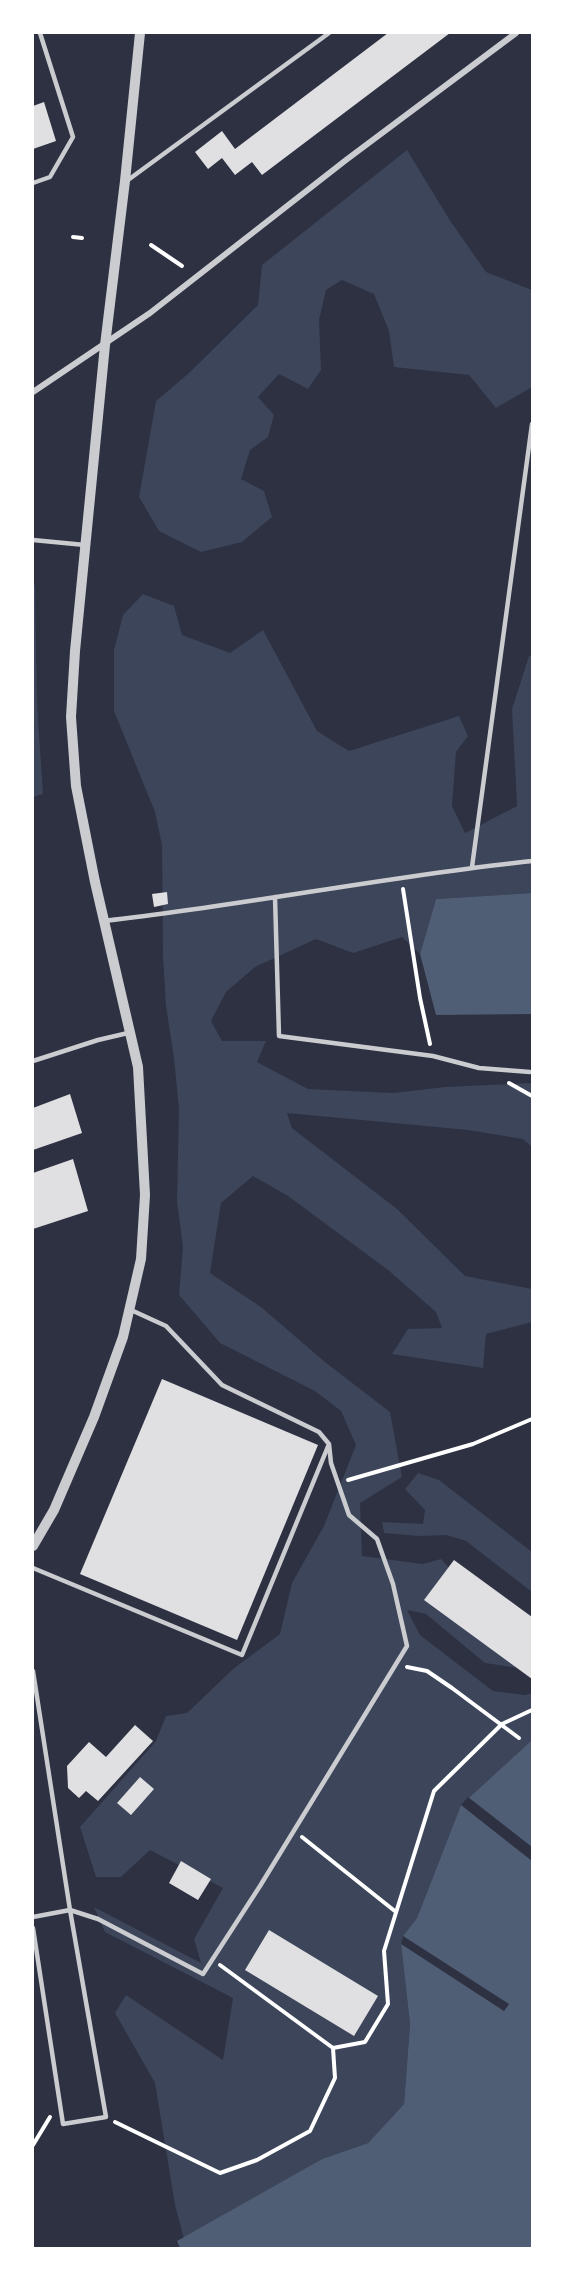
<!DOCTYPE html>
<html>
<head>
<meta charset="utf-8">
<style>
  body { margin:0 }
  #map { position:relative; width:565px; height:2281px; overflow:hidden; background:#2d3142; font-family:"PT Sans Narrow",sans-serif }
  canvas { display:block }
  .frame { position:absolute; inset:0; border:34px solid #fff; pointer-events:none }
</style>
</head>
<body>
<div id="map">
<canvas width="565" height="2281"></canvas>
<div class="frame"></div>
</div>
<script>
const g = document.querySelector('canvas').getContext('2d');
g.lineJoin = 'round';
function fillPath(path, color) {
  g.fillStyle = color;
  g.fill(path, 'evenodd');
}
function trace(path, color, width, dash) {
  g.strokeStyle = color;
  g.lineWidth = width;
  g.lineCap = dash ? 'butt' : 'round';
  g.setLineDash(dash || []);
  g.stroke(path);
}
const green = new Path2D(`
  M 407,150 L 449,219 L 486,272 L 532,290 L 532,387 L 496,408 L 469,375 L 394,367 L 389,331 L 374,294 L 342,280 L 326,290 L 319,320 L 321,370 L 308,389 L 279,374 L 258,397 L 274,415 L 268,437 L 250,450 L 241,479 L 264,491 L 272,517 L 242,542 L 201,552 L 159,531 L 139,497 L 156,401 L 189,373 L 258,305 L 262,265 Z
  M 33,583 L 35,586 L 37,704 L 43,794 L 33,797 Z
  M 143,594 L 174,606 L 182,635 L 230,653 L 263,630 L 317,731 L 349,751 L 459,716 L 468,736 L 456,752 L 452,806 L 465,833 L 517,806 L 512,709 L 529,656 L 532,655 L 532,893 L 436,899 L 420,954 L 402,937 L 353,953 L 316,939 L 255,967 L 226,992 L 211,1021 L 222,1041 L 266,1041 L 257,1062 L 308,1089 L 393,1093 L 445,1087 L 532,1083 L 532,1147 L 523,1139 L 468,1130 L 287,1113 L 292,1128 L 397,1209 L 465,1276 L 532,1289 L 532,1322 L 486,1334 L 483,1368 L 392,1354 L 408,1329 L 442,1328 L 436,1312 L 388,1270 L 288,1196 L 253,1176 L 221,1203 L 210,1273 L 261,1307 L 325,1362 L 390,1412 L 402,1477 L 360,1503 L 362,1556 L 423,1564 L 441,1559 L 452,1571 L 532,1668 L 531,1670 L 485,1663 L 426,1614 L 407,1610 L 420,1635 L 493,1691 L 525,1695 L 532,1693 L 532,1740 L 461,1805 L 417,1918 L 403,1936 L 401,1944 L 410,2024 L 404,2104 L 368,2143 L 322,2159 L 184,2239 L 175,2205 L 155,2083 L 115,2013 L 126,1995 L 223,2060 L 233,1998 L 105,1932 L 94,1907 L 201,1963 L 194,1939 L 223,1888 L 150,1850 L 121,1877 L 96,1877 L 80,1827 L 156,1741 L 166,1716 L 187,1713 L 233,1669 L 280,1634 L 292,1583 L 324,1526 L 356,1445 L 341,1411 L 315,1391 L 220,1343 L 179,1295 L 183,1247 L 177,1201 L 179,1109 L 174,1058 L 166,1006 L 163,956 L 162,845 L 155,812 L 114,711 L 114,650 L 123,615 Z
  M 418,1473 L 439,1480 L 532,1552 L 532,1592 L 466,1541 L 446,1535 L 419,1536 L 384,1533 L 382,1522 L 423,1524 L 425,1510 L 405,1489 Z`);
const water = new Path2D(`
  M 532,893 L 532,1014 L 436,1015 L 420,954 L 436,899 Z
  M 532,1740 L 532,2248 L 180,2248 L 177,2241 L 322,2159 L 368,2143 L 404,2104 L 410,2024 L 401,1944 L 403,1936 L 417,1918 L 461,1805 Z`);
const pier = new Path2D(`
  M 468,1797 L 532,1847 L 532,1861 L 461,1805 Z
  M 403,1936 L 509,2004 L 504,2011 L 401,1944 Z`);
const building = new Path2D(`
  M 388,33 L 450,33 L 262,175 L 252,162 L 235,175 L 222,158 L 208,169 L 195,152 L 222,131 L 235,149 Z
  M 44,102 L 56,141 L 33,149 L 33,106 Z
  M 167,892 L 168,904 L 154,907 L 152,894 Z
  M 70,1094 L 82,1133 L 33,1150 L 33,1108 Z
  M 73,1159 L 88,1211 L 33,1229 L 33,1173 Z
  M 162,1379 L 318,1445 L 237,1640 L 80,1574 Z
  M 454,1560 L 532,1617 L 532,1679 L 424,1600 Z
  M 135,1725 L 153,1741 L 98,1801 L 86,1791 L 79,1798 L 68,1788 L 67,1766 L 89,1742 L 106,1757 Z
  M 140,1777 L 154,1789 L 131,1815 L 117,1803 Z
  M 181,1861 L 211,1879 L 198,1900 L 169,1883 Z
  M 269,1930 L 378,1996 L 354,2036 L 245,1970 Z`);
const path = new Path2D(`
  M 73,237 L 82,238
  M 151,245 L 182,266
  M 403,889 L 420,998 L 430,1044
  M 509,1083 L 532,1096
  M 348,1480 L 473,1444 L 532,1419
  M 407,1667 L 427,1671 L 452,1688 L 519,1738
  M 302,1837 L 396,1912
  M 220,1965 L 333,2048
  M 115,2122 L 220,2173 L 257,2160 L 310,2131 L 335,2078 L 333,2048 L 365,2042 L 388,2004 L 384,1951 L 434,1791 L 502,1724 L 532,1710
  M 33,2145 L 50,2117`);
const service = new Path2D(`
  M 128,180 L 329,33
  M 33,183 L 50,177 L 73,137 L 40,33
  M 33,540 L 85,545
  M 472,867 L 532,424
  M 275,897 L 279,1036 L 433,1056 L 479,1068 L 530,1072
  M 104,921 C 247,905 389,876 532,861
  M 33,1061 L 98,1040 L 128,1033
  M 33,1568 L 242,1655 L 329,1444 L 319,1432 L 222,1385 L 166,1326 L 131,1310
  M 33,1671 L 70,1910 L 106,2117 L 63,2124 L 33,1928
  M 33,1917 L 70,1910 L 98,1919 L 203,1974 L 260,1886 L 407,1646 L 393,1584 L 377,1539 L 349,1515 L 331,1463 L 329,1444`);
const minor = new Path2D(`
  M 33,392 L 150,313 L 346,160 L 516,33`);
const tertiary = new Path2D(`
  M 33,1546 L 54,1510 L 94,1417 L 123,1337 L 141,1259 L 145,1195 L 138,1067 L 95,882 L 76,786 L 71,717 L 75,651 L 105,345 L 125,181 L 140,33`);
fillPath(green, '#3c4559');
fillPath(water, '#4f5d75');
fillPath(pier, '#2d3142');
fillPath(building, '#e0e0e3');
trace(path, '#fff', 4);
trace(service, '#caccd0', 4.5);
trace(minor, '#caccd0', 6);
trace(tertiary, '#caccd0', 10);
</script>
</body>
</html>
